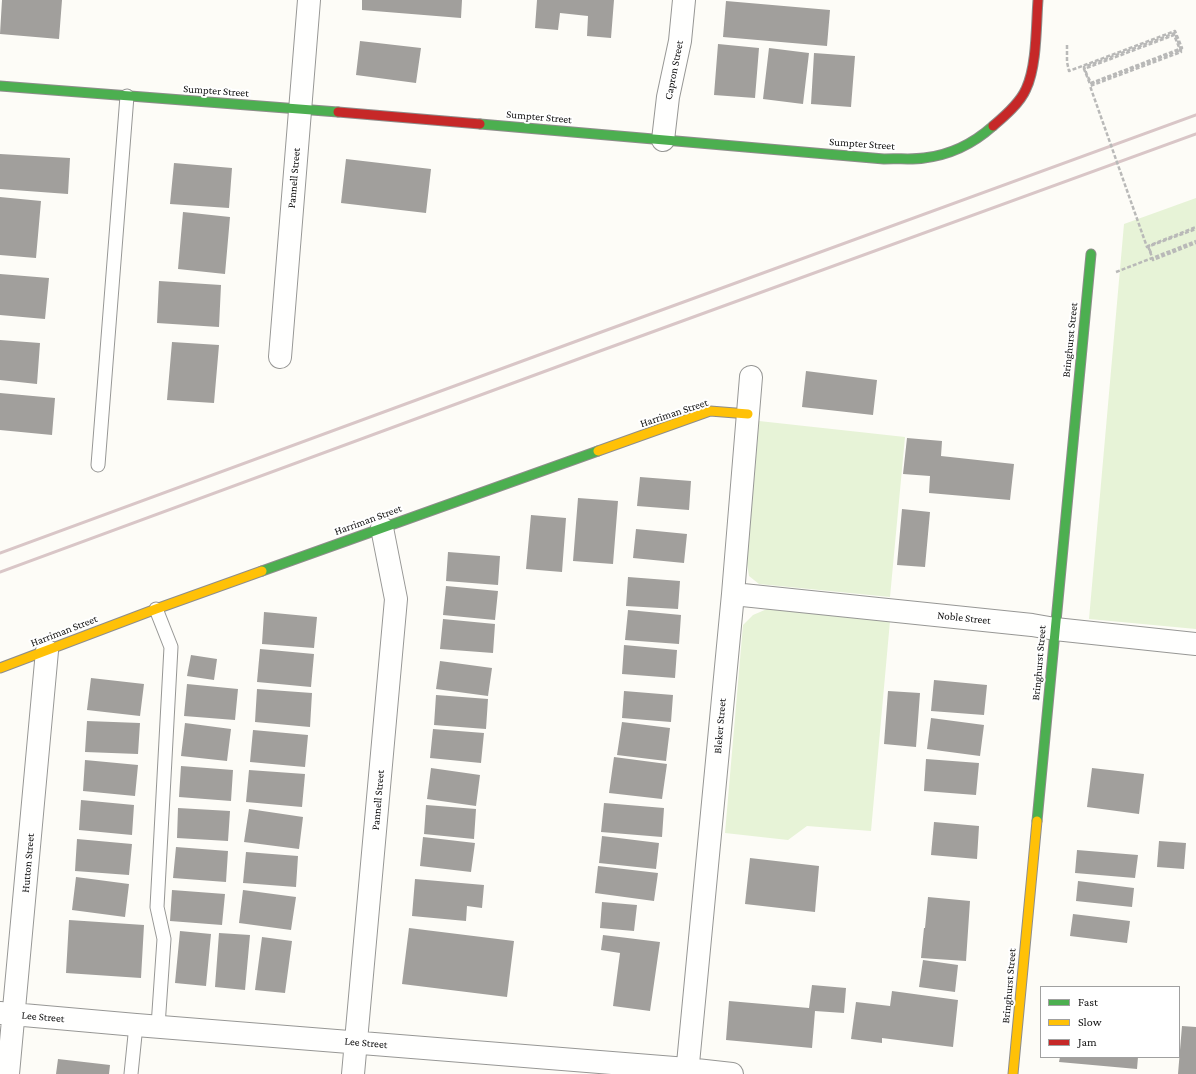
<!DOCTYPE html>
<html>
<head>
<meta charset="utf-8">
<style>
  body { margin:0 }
  #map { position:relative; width:1196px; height:1074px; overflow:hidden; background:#fdfcf7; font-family:"Crimson Pro",serif }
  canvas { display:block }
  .legend { position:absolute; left:1040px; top:986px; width:140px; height:72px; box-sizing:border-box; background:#fff; border:1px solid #a0a0a0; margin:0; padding:5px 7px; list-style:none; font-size:12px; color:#111 }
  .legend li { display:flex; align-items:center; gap:8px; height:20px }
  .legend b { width:20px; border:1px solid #a0a0a0 }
</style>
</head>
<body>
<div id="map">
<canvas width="1196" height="1074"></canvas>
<ul class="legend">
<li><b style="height:5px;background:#4caf50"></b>Fast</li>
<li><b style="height:5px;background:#ffc107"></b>Slow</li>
<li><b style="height:5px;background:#c62828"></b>Jam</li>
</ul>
</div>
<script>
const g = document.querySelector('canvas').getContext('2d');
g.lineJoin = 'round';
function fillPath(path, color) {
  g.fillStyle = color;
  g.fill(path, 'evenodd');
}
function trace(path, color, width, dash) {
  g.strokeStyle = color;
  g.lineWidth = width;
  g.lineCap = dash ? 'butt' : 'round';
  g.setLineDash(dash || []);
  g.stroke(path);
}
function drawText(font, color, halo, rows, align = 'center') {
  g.font = font + ' "Crimson Pro",serif';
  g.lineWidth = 4;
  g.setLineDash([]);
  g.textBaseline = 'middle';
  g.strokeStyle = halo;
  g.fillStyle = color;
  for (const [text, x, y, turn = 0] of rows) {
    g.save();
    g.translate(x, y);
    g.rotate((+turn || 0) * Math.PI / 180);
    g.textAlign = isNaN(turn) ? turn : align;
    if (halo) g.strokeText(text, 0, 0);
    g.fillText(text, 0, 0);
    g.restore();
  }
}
const green = new Path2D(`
  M 1196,198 L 1196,629 L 1089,619 L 1124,224 Z
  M 759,421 L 905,437 L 890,597 L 759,584 L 749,576 L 747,563 Z
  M 767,609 L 890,621 L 871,831 L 807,826 L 788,840 L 725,833 L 743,625 L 753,615 Z`);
const building = new Path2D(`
  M 2,0 L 62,0 L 59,39 L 0,34 Z
  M 362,0 L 462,0 L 461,18 L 362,10 Z
  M 537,0 L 614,0 L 611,38 L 587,36 L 588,16 L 560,13 L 558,30 L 535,28 Z
  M 726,1 L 830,10 L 827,46 L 723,37 Z
  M 360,41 L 421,48 L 416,83 L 356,75 Z
  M 718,44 L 759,48 L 755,98 L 714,95 Z
  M 769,48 L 809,53 L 803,104 L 763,99 Z
  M 814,53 L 855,56 L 851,107 L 811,104 Z
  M 0,154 L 70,158 L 68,194 L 0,189 Z
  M 346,159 L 431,169 L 426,213 L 341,203 Z
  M 174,163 L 232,168 L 229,208 L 170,204 Z
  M 0,197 L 41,201 L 36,258 L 0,255 Z
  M 183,212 L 230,217 L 225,274 L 178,269 Z
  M 0,274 L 49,278 L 45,319 L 0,315 Z
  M 159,281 L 221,285 L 219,327 L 157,323 Z
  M 0,340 L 40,343 L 37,384 L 0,380 Z
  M 172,342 L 219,345 L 214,403 L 167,400 Z
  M 806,371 L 877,380 L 873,415 L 802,407 Z
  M 0,393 L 55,398 L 52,435 L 0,430 Z
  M 907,438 L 942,441 L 941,456 L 1014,464 L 1010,500 L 929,493 L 930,476 L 903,474 Z
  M 640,477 L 691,481 L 689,510 L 637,506 Z
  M 578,498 L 618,501 L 613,564 L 573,561 Z
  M 902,509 L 930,512 L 925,567 L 897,565 Z
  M 531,515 L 566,518 L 562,572 L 526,569 Z
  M 636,529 L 687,534 L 684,563 L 633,558 Z
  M 448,552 L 500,556 L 498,585 L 446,581 Z
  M 628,577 L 680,581 L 678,609 L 626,606 Z
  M 446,586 L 498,591 L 495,620 L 443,615 Z
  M 628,610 L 681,615 L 679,644 L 625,640 Z
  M 264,612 L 317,617 L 314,648 L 262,644 Z
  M 443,619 L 495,624 L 493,653 L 440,649 Z
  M 624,645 L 677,650 L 675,678 L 622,674 Z
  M 260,649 L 314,654 L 311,687 L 257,682 Z
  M 191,655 L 217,659 L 214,680 L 187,676 Z
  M 440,661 L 492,668 L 488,696 L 436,689 Z
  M 91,678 L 144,684 L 140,716 L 87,710 Z
  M 934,680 L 987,685 L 984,715 L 931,711 Z
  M 187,684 L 238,689 L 235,720 L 184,716 Z
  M 257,689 L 312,693 L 310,727 L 255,722 Z
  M 624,691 L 673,695 L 671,722 L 622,718 Z
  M 888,691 L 920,693 L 916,747 L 884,744 Z
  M 436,695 L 488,699 L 486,729 L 434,725 Z
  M 931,718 L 984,725 L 980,756 L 927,749 Z
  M 87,721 L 140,723 L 138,754 L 85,752 Z
  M 622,722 L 670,728 L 666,761 L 617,755 Z
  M 185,723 L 231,729 L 227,761 L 181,756 Z
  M 433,729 L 484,733 L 481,763 L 430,758 Z
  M 253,730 L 308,735 L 305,767 L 250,762 Z
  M 614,757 L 667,764 L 662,799 L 609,793 Z
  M 926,759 L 979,763 L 976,795 L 924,791 Z
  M 85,760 L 138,765 L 135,796 L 83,791 Z
  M 181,766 L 233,770 L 231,801 L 179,797 Z
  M 431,768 L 480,775 L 476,806 L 427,799 Z
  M 1092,768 L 1144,774 L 1139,814 L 1087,807 Z
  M 249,770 L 305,774 L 302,807 L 246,802 Z
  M 81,800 L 134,805 L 132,835 L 79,830 Z
  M 604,803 L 664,808 L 662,837 L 601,832 Z
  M 426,805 L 476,809 L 474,839 L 424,834 Z
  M 178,808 L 230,811 L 228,841 L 177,838 Z
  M 249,809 L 303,817 L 299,849 L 244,842 Z
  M 934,822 L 979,826 L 977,859 L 931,855 Z
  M 602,836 L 659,843 L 656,869 L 599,863 Z
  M 423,837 L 475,843 L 471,872 L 420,866 Z
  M 77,839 L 132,844 L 129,875 L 75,871 Z
  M 1159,841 L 1186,843 L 1184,869 L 1157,867 Z
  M 176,847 L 228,851 L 226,882 L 173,878 Z
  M 1077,850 L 1138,855 L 1135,878 L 1075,873 Z
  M 246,852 L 298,856 L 296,887 L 243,883 Z
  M 750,858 L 819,866 L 815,912 L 745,904 Z
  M 598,866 L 658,873 L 654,901 L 595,893 Z
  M 76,877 L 129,884 L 125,917 L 72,910 Z
  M 415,879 L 484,885 L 482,908 L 467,906 L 466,921 L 412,916 Z
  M 1078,881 L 1134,888 L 1132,907 L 1076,901 Z
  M 172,890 L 225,894 L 222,925 L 170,921 Z
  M 243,890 L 296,897 L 291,930 L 239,923 Z
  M 928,897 L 970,901 L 966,961 L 921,958 L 924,928 L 925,928 Z
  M 602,902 L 637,905 L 634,931 L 600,928 Z
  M 1073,914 L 1130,921 L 1127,943 L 1070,936 Z
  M 69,920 L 144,925 L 141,978 L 66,973 Z
  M 409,928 L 514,941 L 507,997 L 402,984 Z
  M 180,931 L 211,934 L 206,986 L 175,983 Z
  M 219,933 L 250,935 L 245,990 L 215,987 Z
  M 603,935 L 660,942 L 650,1011 L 613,1006 L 620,953 L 601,950 Z
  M 262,937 L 292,941 L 285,993 L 255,990 Z
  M 923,960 L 958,965 L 955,992 L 919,987 Z
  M 812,985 L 846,988 L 844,1013 L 815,1011 L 812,1048 L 726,1040 L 729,1001 L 809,1008 Z
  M 892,991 L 958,1000 L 953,1047 L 882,1038 L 882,1043 L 851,1039 L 856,1002 L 890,1006 Z
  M 1182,1026 L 1196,1027 L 1196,1074 L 1178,1074 Z
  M 1060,1057 L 1138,1057 L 1137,1069 L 1059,1062 Z
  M 58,1059 L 110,1065 L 109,1074 L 56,1074 Z`);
const path = new Path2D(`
  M 1067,45 L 1067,62 L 1069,71 L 1175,31 L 1182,48 L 1091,83 L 1087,75
  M 1151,253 L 1148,246 L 1196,227
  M 1116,272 L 1196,241`);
const lane = new Path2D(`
  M 98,465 L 127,96
  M 156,609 L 171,647 L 157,907 L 164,939 L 158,1026
  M 131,1074 L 136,1025`);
const street = new Path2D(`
  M 663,140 L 668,97 L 680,41 L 684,0
  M 280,357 L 309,0
  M 733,594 L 1032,625 L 1055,629 L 1196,644
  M 0,1013 L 136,1025 L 687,1069 L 732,1074
  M 8,1074 L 47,651
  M 353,1074 L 396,599 L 382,528
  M 687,1074 L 733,594 L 751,377`);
const fast = new Path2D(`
  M 0,86 L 338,112
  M 480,124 L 884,159 C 897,158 911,160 924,158 C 950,155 974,143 993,126
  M 262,571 L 598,451
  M 1037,821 L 1091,254`);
const slow = new Path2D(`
  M 598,451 L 710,411 L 748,414
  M 0,668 L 156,609 L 262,571
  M 1013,1074 L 1037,821`);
const jam = new Path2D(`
  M 338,112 L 480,124
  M 993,126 C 1005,116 1020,103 1026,89 C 1037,66 1036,26 1038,0`);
const rail = new Path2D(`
  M 0,553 L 585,338 L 1196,115
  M 0,572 L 600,351 L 1196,134`);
const pathBridge = new Path2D(`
  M 1087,75 L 1084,67 L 1175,33 L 1181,50 L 1090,84 L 1084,69 L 1174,35 L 1181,52 L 1090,86 L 1147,247 L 1196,229
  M 1148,246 L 1153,260 L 1196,243`);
const streetNames = [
  ["Capron Street",674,70,-79],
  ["Sumpter Street",216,91,4],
  ["Sumpter Street",539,117,5],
  ["Sumpter Street",862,144,4],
  ["Pannell Street",294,178,-85],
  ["Bringhurst Street",1070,340,-84],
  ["Harriman Street",674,413,-18],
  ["Harriman Street",368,520,-20],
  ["Noble Street",964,618,6],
  ["Harriman Street",64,631,-21],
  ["Bringhurst Street",1039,663,-85],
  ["Bleker Street",720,726,-85],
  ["Pannell Street",378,800,-85],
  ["Hutton Street",28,863,-85],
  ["Bringhurst Street",1009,986,-85],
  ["Lee Street",43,1017,5],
  ["Lee Street",366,1043,5]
];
fillPath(green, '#e7f3d7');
fillPath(building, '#a19f9c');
trace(lane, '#979795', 15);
trace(street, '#979795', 24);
trace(fast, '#8e8d8b', 11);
trace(slow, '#8e8d8b', 11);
trace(jam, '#8e8d8b', 11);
trace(path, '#b9b9b8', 2.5, [4, 2]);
trace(lane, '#fffffe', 13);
trace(street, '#fffffe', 22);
trace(fast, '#4caf50', 9);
trace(slow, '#ffc107', 9);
trace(jam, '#c62828', 9);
trace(rail, '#d9c6c7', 3);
trace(pathBridge, '#b9b9b8', 2.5, [4, 2]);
drawText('11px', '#111', '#fff', streetNames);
</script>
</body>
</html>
